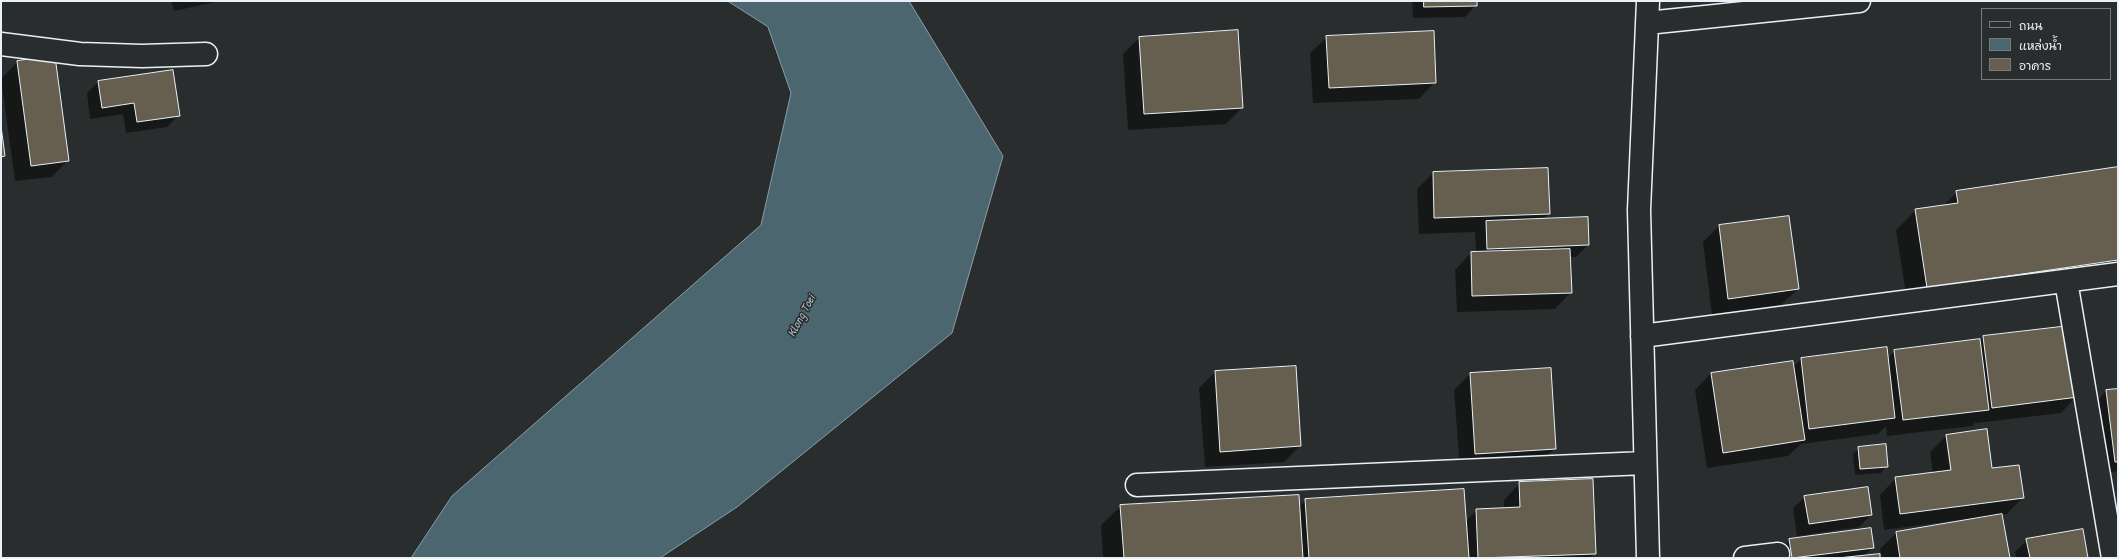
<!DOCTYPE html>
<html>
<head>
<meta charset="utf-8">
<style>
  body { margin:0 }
  #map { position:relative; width:2119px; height:559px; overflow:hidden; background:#2a2d2e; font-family:"Patrick Hand","Playpen Sans Thai",sans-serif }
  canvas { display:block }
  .frame { position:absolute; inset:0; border:2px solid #e8f1f8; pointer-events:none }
  .legend { position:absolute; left:1981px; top:8px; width:130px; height:72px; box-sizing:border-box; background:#2a2d2e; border:1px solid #767b7f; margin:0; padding:5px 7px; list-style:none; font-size:12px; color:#e8f1f8 }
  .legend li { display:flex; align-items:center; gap:8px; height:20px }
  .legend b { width:20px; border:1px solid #767b7f }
</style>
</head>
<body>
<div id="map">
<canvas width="2119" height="559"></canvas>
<div class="frame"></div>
<ul class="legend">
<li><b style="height:5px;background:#2a2d2e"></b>ถนน</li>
<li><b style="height:11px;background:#4b666f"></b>แหล่งน้ำ</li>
<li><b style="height:11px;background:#665f4f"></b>อาคาร</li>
</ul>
</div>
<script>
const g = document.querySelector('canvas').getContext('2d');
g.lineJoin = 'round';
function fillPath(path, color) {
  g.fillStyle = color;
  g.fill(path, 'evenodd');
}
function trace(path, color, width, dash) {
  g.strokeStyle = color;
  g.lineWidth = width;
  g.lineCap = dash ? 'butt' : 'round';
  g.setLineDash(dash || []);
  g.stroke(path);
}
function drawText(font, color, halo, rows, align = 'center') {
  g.font = font + ' "Patrick Hand",sans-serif';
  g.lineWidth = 3;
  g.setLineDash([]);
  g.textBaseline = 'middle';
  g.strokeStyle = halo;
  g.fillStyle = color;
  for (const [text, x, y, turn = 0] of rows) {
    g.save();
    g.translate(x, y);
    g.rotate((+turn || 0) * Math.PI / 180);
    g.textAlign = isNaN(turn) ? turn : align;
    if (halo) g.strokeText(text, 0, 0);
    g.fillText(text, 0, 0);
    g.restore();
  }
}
const water = new Path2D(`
  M 728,1 L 909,1 L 1003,156 L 952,333 L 737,507 L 660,558 L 411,558 L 452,496 L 761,225 L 791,93 L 768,27 Z`);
const shadow = new Path2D(`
  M 171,1 L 220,1 L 174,11 Z
  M 1412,1 L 1476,1 L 1476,5 L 1465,17 L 1413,18 Z
  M 1327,37 L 1435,82 L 1419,99 L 1313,103 L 1310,53 Z
  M 1139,38 L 1242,108 L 1226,124 L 1128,130 L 1123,54 Z
  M 17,62 L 68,160 L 52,177 L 15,181 L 1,79 Z
  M 98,82 L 179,115 L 167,127 L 126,133 L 123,114 L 90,119 L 87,93 Z
  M 2118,168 L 2118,276 L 1908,307 L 1896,230 L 1916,210 L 1943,206 L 1957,192 Z
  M 1433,173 L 1549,214 L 1543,219 L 1588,245 L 1576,257 L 1570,257 L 1571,292 L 1555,309 L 1457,312 L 1455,270 L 1471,253 L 1476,253 L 1475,232 L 1419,234 L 1417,189 Z
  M 1788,217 L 1798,289 L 1781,305 L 1712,315 L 1703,242 L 1719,226 Z
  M 1984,337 L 2077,396 L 2061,413 L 1976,423 L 1976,422 L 1972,426 L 1887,436 L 1886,426 L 1878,434 L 1801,444 L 1788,456 L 1707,468 L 1695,390 L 1711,373 L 1793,367 L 1801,359 L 1886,348 L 1887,359 L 1895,351 L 1980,341 Z
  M 1215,372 L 1300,446 L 1284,462 L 1205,467 L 1199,388 Z
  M 1470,374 L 1555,448 L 1539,465 L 1460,470 L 1454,390 Z
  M 2118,390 L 2118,471 L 2104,473 L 2095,403 L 2106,391 Z
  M 1946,436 L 1991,470 L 2023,497 L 2007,514 L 2001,514 L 2009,558 L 1882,558 L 1880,549 L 1896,533 L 1975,520 L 1974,518 L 1884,530 L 1880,495 L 1896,478 L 1933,473 L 1930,452 ZM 1947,448 L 1949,448 L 1952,475 L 1950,475 Z
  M 1859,448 L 1886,467 L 1881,473 L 1855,475 L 1853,454 Z
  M 1520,483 L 1595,553 L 1590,558 L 1103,558 L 1101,525 L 1121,506 L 1299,507 L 1306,500 L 1465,522 L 1477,510 L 1504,509 L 1504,500 Z
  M 1805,497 L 1871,515 L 1859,527 L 1797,536 L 1793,508 Z
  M 1790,540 L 1873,548 L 1864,556 L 1879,558 L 1779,558 L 1778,552 Z
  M 2027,540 L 2087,558 L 2016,558 L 2015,552 Z`);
const building = new Path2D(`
  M 1424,1 L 1477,1 L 1477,6 L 1424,7 Z
  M 1238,30 L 1243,108 L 1144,114 L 1139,37 Z
  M 1434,31 L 1436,83 L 1329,88 L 1326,36 Z
  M 55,56 L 69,161 L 31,166 L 17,61 Z
  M 173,70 L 180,116 L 137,122 L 134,103 L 102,108 L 98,81 Z
  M 1,126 L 5,156 L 1,157 Z
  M 2118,167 L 2118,260 L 1927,288 L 1915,209 L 1958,203 L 1956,191 Z
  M 1548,168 L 1550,214 L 1434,218 L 1433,172 Z
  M 1789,216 L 1799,289 L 1728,299 L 1719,225 Z
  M 1588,217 L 1589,245 L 1487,249 L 1486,221 Z
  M 1570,249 L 1572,293 L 1472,296 L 1471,252 Z
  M 2069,326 L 2078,397 L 1992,408 L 1983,336 Z
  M 1980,339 L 1989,410 L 1903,420 L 1894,350 Z
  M 1887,347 L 1895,418 L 1809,429 L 1801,358 Z
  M 1793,361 L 1805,440 L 1723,453 L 1711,373 Z
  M 1296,366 L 1301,446 L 1220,452 L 1215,371 Z
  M 1551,368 L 1556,449 L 1475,454 L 1470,373 Z
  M 2118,389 L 2118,462 L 2115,462 L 2106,390 Z
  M 1987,429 L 1992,468 L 2019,465 L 2024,498 L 1900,514 L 1895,477 L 1951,470 L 1946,435 Z
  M 1886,444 L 1888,467 L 1860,469 L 1858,447 Z
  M 1593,479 L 1596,554 L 1478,558 L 1476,509 L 1520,507 L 1519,482 Z
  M 1868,487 L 1872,515 L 1809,524 L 1804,496 Z
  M 1464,489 L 1469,558 L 1309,558 L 1305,499 Z
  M 1299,495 L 1303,558 L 1124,558 L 1120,505 Z
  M 2002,514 L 2010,558 L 1900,558 L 1896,532 Z
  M 1871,528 L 1874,548 L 1792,558 L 1789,539 Z
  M 2083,529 L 2088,558 L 2030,558 L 2026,539 Z
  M 1880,554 L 1880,558 L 1838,558 Z`);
const minor = new Path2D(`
  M 1648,1 L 1639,210 L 1648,558
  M 1647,23 L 1859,1
  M 1,44 L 80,54 L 142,56 L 206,54
  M 2066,281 L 2113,558
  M 1642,336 L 2118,274
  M 1137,485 L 1645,463
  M 1745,558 L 1778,554`);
const waterNames = [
  ["Klong Toei",802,316,-62]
];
fillPath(water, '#4b666f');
trace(water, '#8a9ea6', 1);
fillPath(shadow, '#0007');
fillPath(building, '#665f4f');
trace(building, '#e8f1f8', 1);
trace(minor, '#e8f1f8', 25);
trace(minor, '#2a2d2e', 22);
drawText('italic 12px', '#a9b9c1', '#2a2d2e', waterNames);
</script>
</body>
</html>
